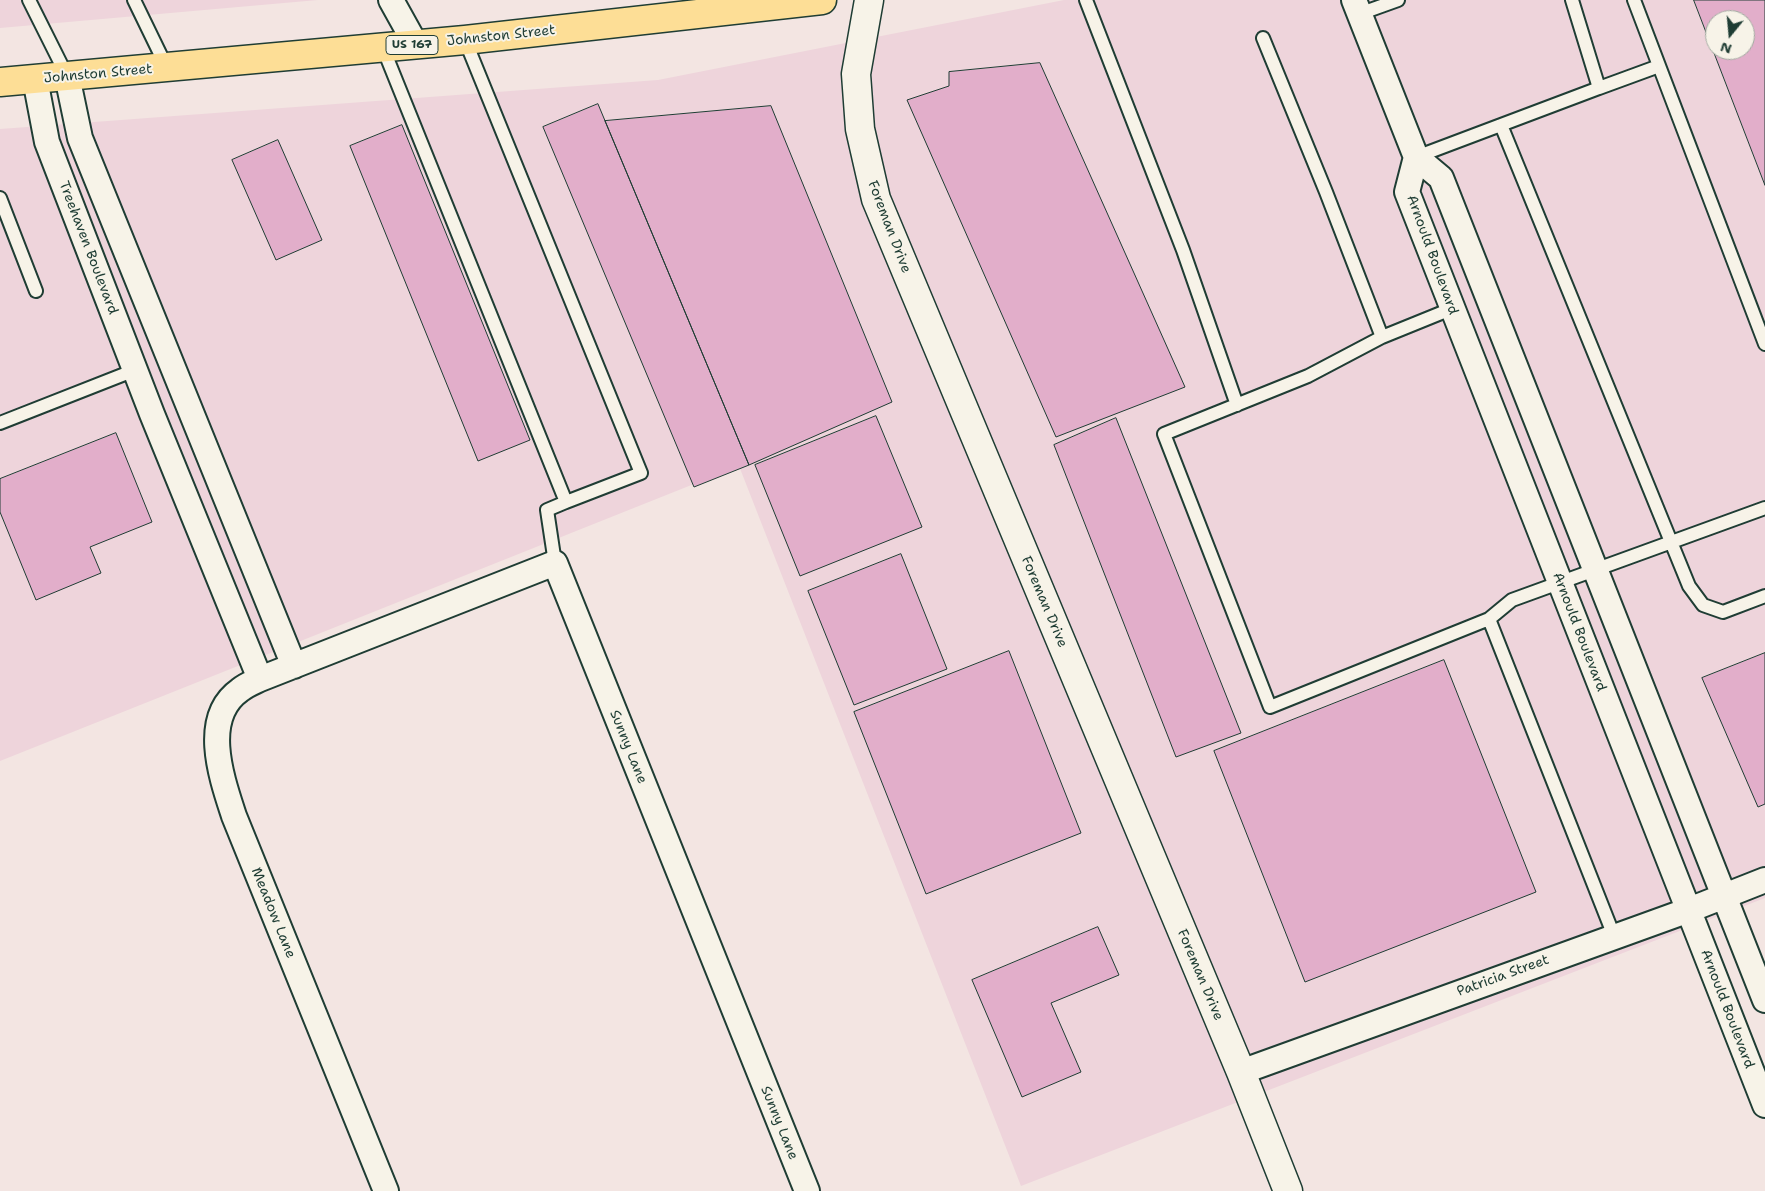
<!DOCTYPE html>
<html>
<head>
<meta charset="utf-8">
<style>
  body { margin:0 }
  #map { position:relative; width:1765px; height:1191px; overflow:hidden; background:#f3e5e2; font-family:"Shantell Sans",sans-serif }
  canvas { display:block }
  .north { position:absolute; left:1705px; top:10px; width:50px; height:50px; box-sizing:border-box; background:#f7f3e8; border:1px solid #a1aaa0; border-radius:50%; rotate:197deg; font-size:14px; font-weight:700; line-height:20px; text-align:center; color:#1f3d34 }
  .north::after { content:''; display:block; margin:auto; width:18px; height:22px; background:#1f3d34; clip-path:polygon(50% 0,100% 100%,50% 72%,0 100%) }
</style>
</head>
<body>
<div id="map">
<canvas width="1765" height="1191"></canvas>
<div class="north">N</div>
</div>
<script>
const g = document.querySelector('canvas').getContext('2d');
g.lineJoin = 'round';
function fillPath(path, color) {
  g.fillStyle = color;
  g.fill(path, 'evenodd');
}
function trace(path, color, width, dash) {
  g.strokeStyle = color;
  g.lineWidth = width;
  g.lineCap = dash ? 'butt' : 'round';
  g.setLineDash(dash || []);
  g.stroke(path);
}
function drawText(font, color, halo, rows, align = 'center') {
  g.font = font + ' "Shantell Sans",sans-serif';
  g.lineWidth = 4;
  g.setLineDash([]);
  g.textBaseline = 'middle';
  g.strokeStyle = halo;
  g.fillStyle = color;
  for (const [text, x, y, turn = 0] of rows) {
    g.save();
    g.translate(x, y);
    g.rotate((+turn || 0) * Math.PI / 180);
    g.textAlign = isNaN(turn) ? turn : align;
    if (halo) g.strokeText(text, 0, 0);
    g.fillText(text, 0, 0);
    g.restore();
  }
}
const built = new Path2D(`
  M 0,0 L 318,0 L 0,28 Z
  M 1064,0 L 1765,0 L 1765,898 L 1021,1186 L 739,466 L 0,761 L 0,129 L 658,80 ZM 1715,20 L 1745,20 L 1745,50 L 1715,50 Z`);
const building = new Path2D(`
  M 1694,0 L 1765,0 L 1765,185 ZM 1715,20 L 1745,20 L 1745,50 L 1715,50 Z
  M 1040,63 L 1185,387 L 1056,437 L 907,100 L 949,86 L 949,72 Z
  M 598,104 L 749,465 L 694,487 L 543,127 Z
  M 771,106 L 892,402 L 749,465 L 605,121 Z
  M 402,125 L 530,440 L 478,461 L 350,146 Z
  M 278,140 L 322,240 L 276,260 L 232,160 Z
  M 876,416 L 922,527 L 800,576 L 755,465 Z
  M 1116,418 L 1241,733 L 1176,757 L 1054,445 Z
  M 116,433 L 152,522 L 90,547 L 101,573 L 36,600 L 0,512 L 0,479 Z
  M 901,554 L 947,669 L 854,705 L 808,591 Z
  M 1009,651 L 1081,833 L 926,894 L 854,712 Z
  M 1765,653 L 1765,804 L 1758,807 L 1702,678 Z
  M 1444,660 L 1536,892 L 1305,982 L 1214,751 Z
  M 1098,927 L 1119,975 L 1051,1003 L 1081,1072 L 1022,1097 L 972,980 Z`);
const service = new Path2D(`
  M 29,0 L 67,76
  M 134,0 L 167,68
  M 1086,0 L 1183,250 L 1237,405
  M 1634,0 L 1765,344
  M 1359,14 L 1398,0
  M 1263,38 L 1326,192 L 1382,337
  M 383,48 L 566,502 L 641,473 L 465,40
  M 1599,88 L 1659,66
  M 1501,125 L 1689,586 L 1703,605 L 1723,612 L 1765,596
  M 1416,157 L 1599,88 L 1572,0
  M 0,198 L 36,291
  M 1451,309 L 1382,337 L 1308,376 L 1164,434 L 1270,707 L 1489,619 L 1512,600 L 1765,508
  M 0,423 L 135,370
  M 555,563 L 547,510 L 566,502
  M 1489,619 L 1614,936`);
const minor = new Path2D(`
  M 391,0 L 416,45
  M 1354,0 L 1416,157 L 1441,178 L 1765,1000
  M 67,76 L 80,138 L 294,666
  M 35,79 L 47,142 L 152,414 L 260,679
  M 1416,157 L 1407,192 L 1765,1105
  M 1241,1072 L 1689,910 L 1765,880
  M 386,1191 L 234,816 C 222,779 200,718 240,690 C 246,685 254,682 260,679 L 555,563 L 807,1191`);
const tertiary = new Path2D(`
  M 869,0 L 856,74 L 860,129 L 876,199 L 1241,1072 L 1288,1191`);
const primary = new Path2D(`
  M 0,82 L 465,40 L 822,0`);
const shields = [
  [412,45,52]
];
const shieldNames = [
  ["US 167",412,45]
];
const streetNames = [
  ["Johnston Street",501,36,-6],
  ["Johnston Street",98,74,-5],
  ["Foreman Drive",889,227,69],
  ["Treehaven Boulevard",88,248,69],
  ["Arnould Boulevard",1432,255,70],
  ["Foreman Drive",1044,602,67],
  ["Arnould Boulevard",1579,632,69],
  ["Sunny Lane",628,747,68],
  ["Meadow Lane",273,913,68],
  ["Foreman Drive",1200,975,67],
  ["Patricia Street",1503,976,-20],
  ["Arnould Boulevard",1727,1009,69],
  ["Sunny Lane",779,1123,68]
];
fillPath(built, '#eed4db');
fillPath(building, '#e2aeca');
trace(building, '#1f3d34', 1);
trace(service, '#1f3d34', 16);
trace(minor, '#1f3d34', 28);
trace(tertiary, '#1f3d34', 31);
trace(primary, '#1f3d34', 31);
trace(service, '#f7f3e8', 12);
trace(minor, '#f7f3e8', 24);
trace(tertiary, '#f7f3e8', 28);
trace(primary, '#fdde96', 28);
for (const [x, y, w] of shields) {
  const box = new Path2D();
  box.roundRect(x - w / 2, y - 9.5, w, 19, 4);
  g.fillStyle = '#f7f3e8';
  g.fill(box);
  trace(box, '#1f3d34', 1);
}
drawText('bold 12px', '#1f3d34', null, shieldNames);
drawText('14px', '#1f3d34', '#f7f3e8', streetNames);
</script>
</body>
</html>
